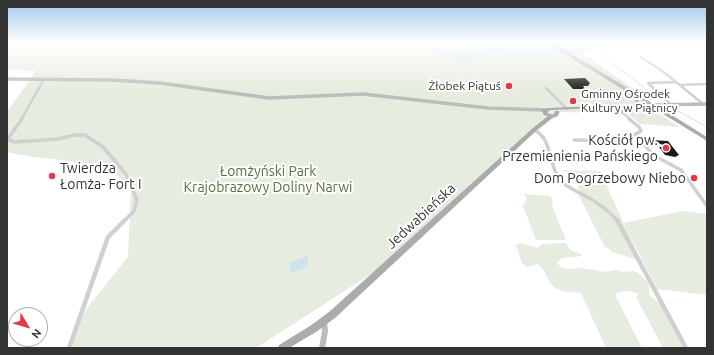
<!DOCTYPE html>
<html>
<head>
<meta charset="utf-8">
<style>
  body { margin:0 }
  #map { position:relative; width:714px; height:355px; overflow:hidden; background:#fff; font-family:Ubuntu,sans-serif }
  canvas { display:block }
  .frame { position:absolute; inset:0; border:8px solid #333; pointer-events:none }
  .north { position:absolute; left:8px; top:307px; width:40px; height:40px; box-sizing:border-box; background:#fff; border:1px solid #adadad; border-radius:50%; rotate:128deg; font-size:11px; font-weight:700; line-height:16px; text-align:center; color:#333 }
  .north::after { content:''; display:block; margin:auto; width:14px; height:18px; background:#e63946; clip-path:polygon(50% 0,100% 100%,50% 72%,0 100%) }
</style>
</head>
<body>
<div id="map">
<canvas width="714" height="355"></canvas>
<div class="frame"></div>
<div class="north">N</div>
</div>
<script>
const g = document.querySelector('canvas').getContext('2d');
g.lineJoin = 'round';
function fillPath(path, color) {
  g.fillStyle = color;
  g.fill(path, 'evenodd');
}
function trace(path, color, width, dash) {
  g.strokeStyle = color;
  g.lineWidth = width;
  g.lineCap = dash ? 'butt' : 'round';
  g.setLineDash(dash || []);
  g.stroke(path);
}
function drawText(font, color, halo, rows, align = 'center') {
  g.font = font + ' Ubuntu,sans-serif';
  g.lineWidth = 4;
  g.setLineDash([]);
  g.textBaseline = 'middle';
  g.strokeStyle = halo;
  g.fillStyle = color;
  for (const [text, x, y, turn = 0] of rows) {
    g.save();
    g.translate(x, y);
    g.rotate((+turn || 0) * Math.PI / 180);
    g.textAlign = isNaN(turn) ? turn : align;
    if (halo) g.strokeText(text, 0, 0);
    g.fillText(text, 0, 0);
    g.restore();
  }
}
const green = new Path2D(`
  M 7,42 L 471,42 L 580,52 L 647,98 L 656,112 L 680,127 L 640,124 L 628,114 L 562,112 L 496,162 L 374,272 L 256,348 L 68,348 L 86,309 L 128,257 L 131,188 C 126,184 122,179 117,176 C 84,157 43,161 7,152 L 7,112 L 36,71 L 7,69 Z
  M 560,170 C 573,171 587,170 600,171 L 639,257 L 635,259 L 612,252 L 609,249 L 605,247 L 579,196 L 578,185 L 567,173 Z
  M 524,194 L 551,196 L 553,203 L 552,206 L 566,240 L 536,240 L 523,206 L 527,199 Z
  M 683,211 L 707,214 L 707,295 L 657,289 L 623,223 Z
  M 521,243 L 537,248 L 542,244 L 566,243 L 570,250 L 581,254 L 582,256 L 562,258 L 557,263 L 562,268 L 571,269 L 581,268 L 605,272 L 617,270 L 623,272 L 635,271 C 644,278 651,281 649,295 L 663,305 L 683,348 L 663,348 L 636,297 L 639,294 C 629,291 623,289 615,295 L 642,348 L 606,348 L 581,293 C 568,292 555,293 548,279 C 545,272 544,269 537,264 L 528,267 L 522,263 L 516,245 Z`);
const water = new Path2D(`
  M 425,42 C 435,42 445,51 455,53 C 467,55 480,54 491,54 C 469,63 455,64 435,50 C 431,48 427,46 425,42 Z
  M 454,42 L 484,42 L 515,45 L 571,42 L 646,42 L 599,47 L 576,54 L 560,57 L 510,56 L 477,51 Z
  M 308,256 L 308,266 L 292,273 L 290,273 L 290,263 Z`);
const stream = new Path2D(`
  M 599,48 L 610,64 L 621,70 L 663,102
  M 671,107 L 707,127`);
const building = new Path2D(`
  M 585,78 L 590,83 L 588,86 L 583,86 L 585,89 L 573,89 L 564,79 Z
  M 651,140 L 668,141 L 679,155 L 675,157 L 665,155 L 659,147 L 668,147 Z`);
const streetFar2 = new Path2D(`
  M 641,57 L 665,73 L 703,104
  M 680,85 L 707,84
  M 546,88 L 567,109
  M 671,105 L 648,83 L 676,82
  M 616,107 L 631,120
  M 21,120 L 44,79`);
const streetFar1 = new Path2D(`
  M 22,119 L 9,137 L 9,140 L 15,142 L 58,139 L 75,135 L 85,135 L 103,147 L 126,174 L 137,200 L 134,211 L 124,221
  M 533,130 C 552,135 549,168 560,180 C 566,188 588,196 597,203 C 605,208 612,215 618,221
  M 636,135 L 653,155 L 681,170 L 707,206
  M 574,140 C 594,140 624,144 641,131 L 639,127 L 629,119`);
const street = new Path2D(`
  M 617,220 L 686,348
  M 69,348 L 108,237 L 125,220`);
const secondaryFar1 = new Path2D(`
  M 550,42 L 587,66
  M 585,64 L 652,105 L 707,104
  M 7,79 L 113,80 L 160,83 L 269,98 L 363,94 L 488,108 L 546,110
  M 636,98 L 638,104`);
const secondary = new Path2D(`
  M 322,348 L 325,331 L 324,321`);
const primary = new Path2D(`
  M 647,103 L 654,104 L 707,137 L 707,141 L 650,106 L 550,110 L 547,112 C 548,114 552,115 554,114 L 555,111 L 559,111 L 559,112 L 558,116 L 552,118 L 537,130 L 335,318 L 316,332 L 289,348 L 278,348 L 279,345 L 310,326 L 329,312 L 533,128 L 548,116 L 544,115 L 542,111 L 542,110 L 549,108 L 647,104 Z`);
const markers = [
  [509,86,4,"#e63946"],
  [573,101,4,"#e63946"],
  [666,148,4,"#e63946"],
  [52,176,4,"#e63946"],
  [694,178,4,"#e63946"]
];
const farPoinames = [
  ["Żłobek Piątuś",501,86],
  ["Gminny Ośrodek",581,94,"left"],
  ["Kultury w Piątnicy",581,108,"left"]
];
const poiNames = [
  ["Kościół pw.",658,140],
  ["Przemienienia Pańskiego",658,156],
  ["Twierdza",60,168,"left"],
  ["Łomża- Fort I",60,184,"left"],
  ["Dom Pogrzebowy Niebo",686,178]
];
const parkNames = [
  ["Łomżyński Park",268,171],
  ["Krajobrazowy Doliny Narwi",268,187]
];
const streetNames = [
  ["Jedwabieńska",421,216,-43]
];
fillPath(green, '#e6ecdf');
fillPath(water, '#cfe2ee');
trace(stream, '#cfe2ee', 1);
fillPath(building, '#1a1a1a');
trace(streetFar2, '#d0d0d0', 2.5);
trace(streetFar1, '#d0d0d0', 3.5);
trace(street, '#d0d0d0', 4.5);
trace(secondaryFar1, '#bdbdbd', 3.5);
trace(secondary, '#bdbdbd', 6);
fillPath(primary, '#ababab');
const sky = g.createLinearGradient(0, 0, 0, 92);
sky.addColorStop(0, '#9ec6ea');
sky.addColorStop(0.46, '#fff');
sky.addColorStop(1, '#ffffff00');
g.fillStyle = sky;
g.fillRect(0, 0, 714, 92);
for (const [x, y, r, color] of markers) {
  const dot = new Path2D();
  dot.arc(x, y, r, 0, 2 * Math.PI);
  g.fillStyle = color;
  g.fill(dot);
  trace(dot, '#fff', 1.5);
}
drawText('12px', '#333', '#fff', farPoinames, 'right');
drawText('14px', '#333', '#fff', poiNames, 'right');
drawText('14px', '#56703f', '#fff', parkNames);
drawText('14px', '#333', '#fff', streetNames);
</script>
</body>
</html>
